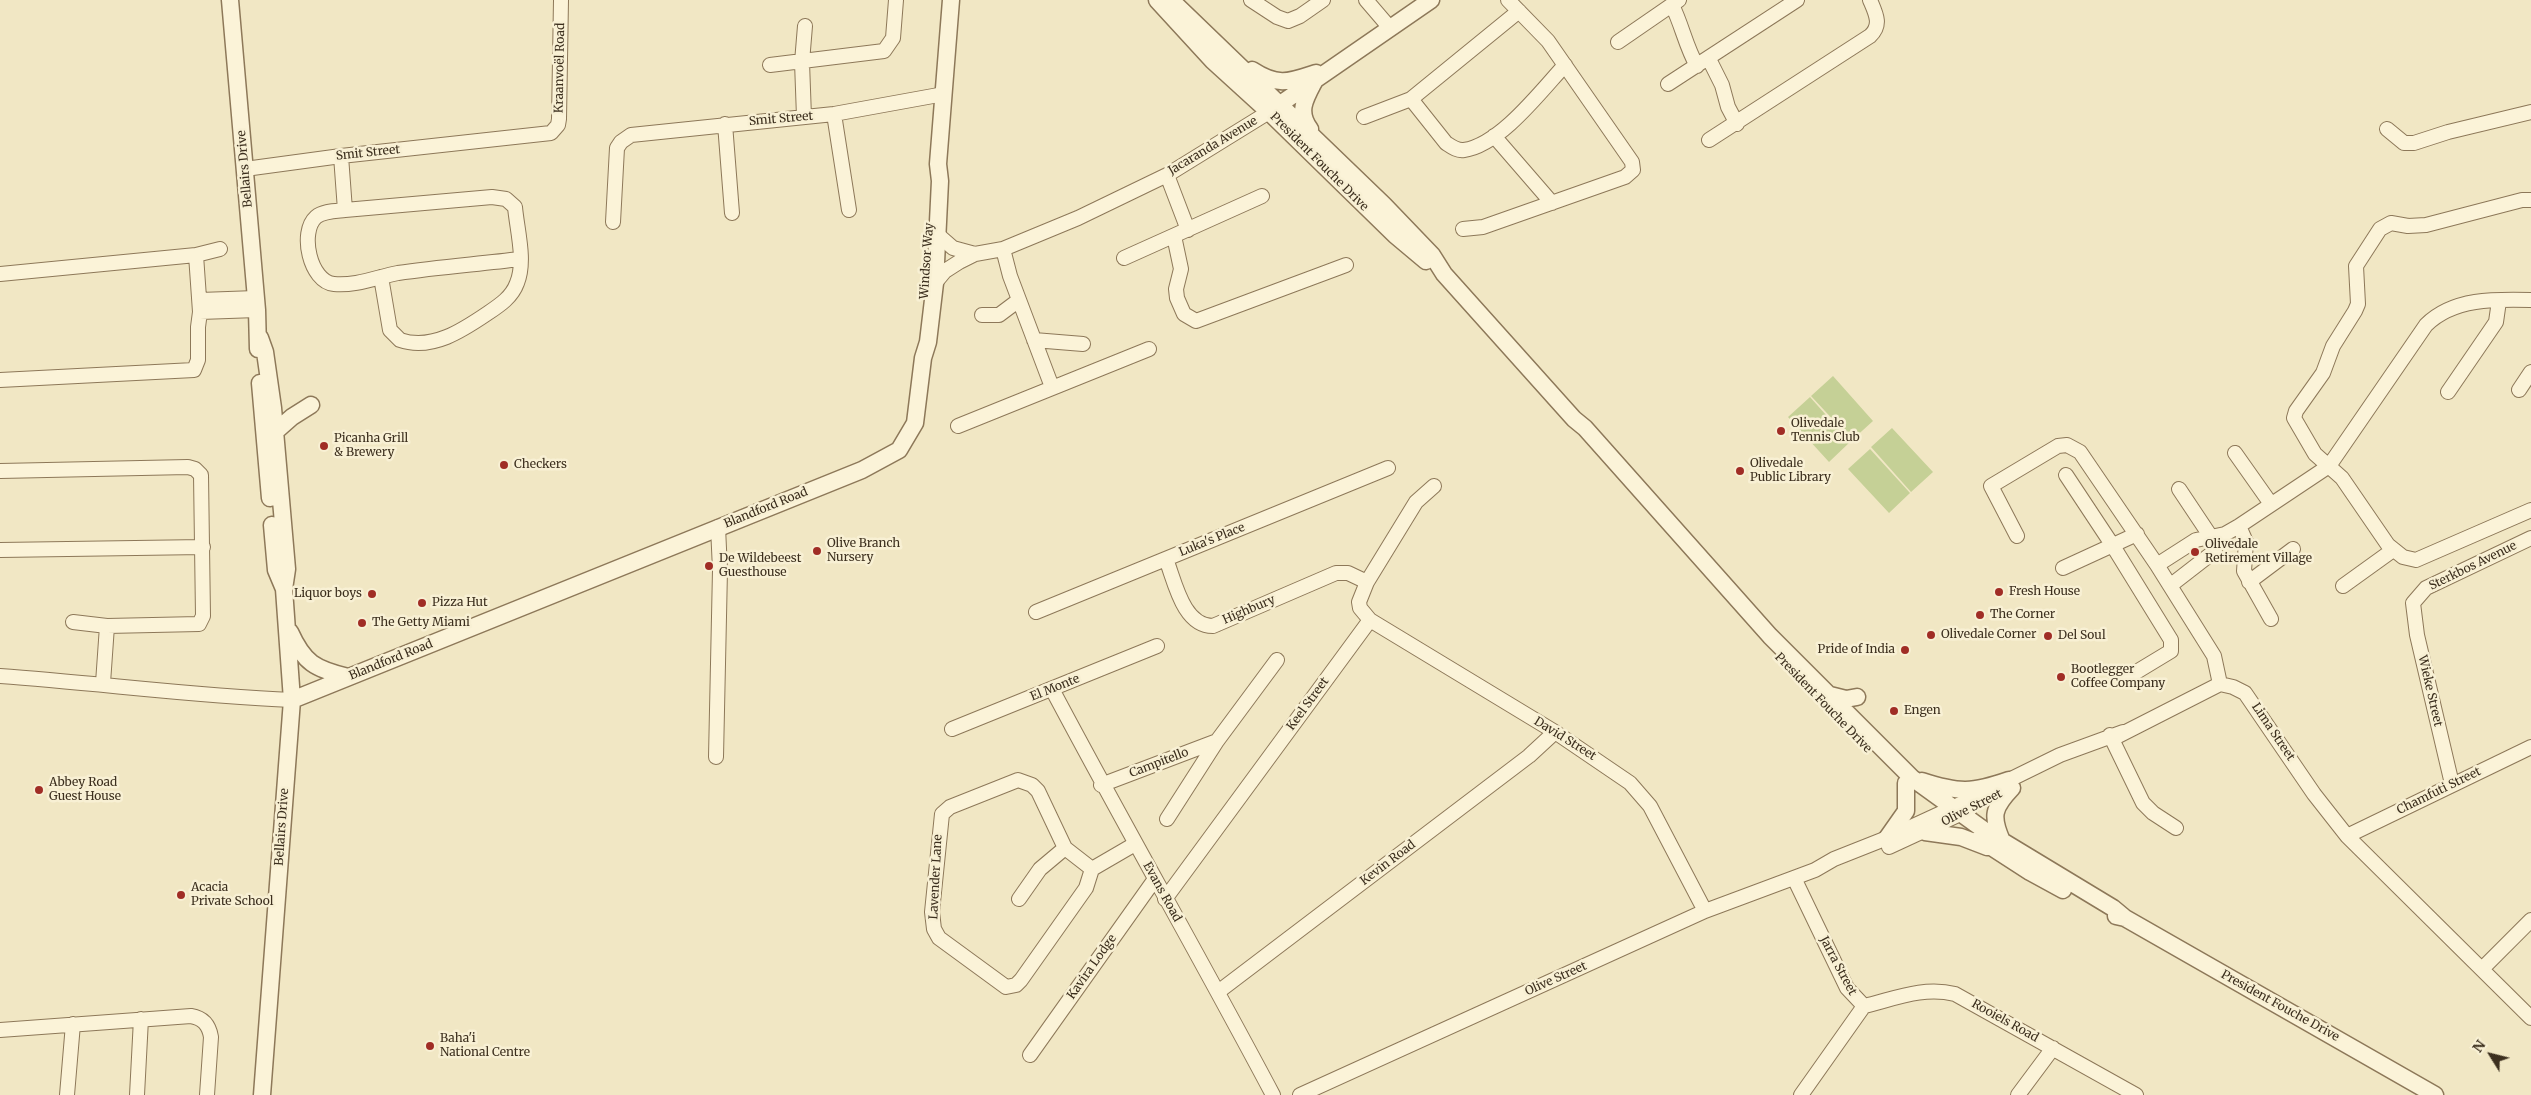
<!DOCTYPE html>
<html>
<head>
<meta charset="utf-8">
<style>
  body { margin:0 }
  #map { position:relative; width:2531px; height:1095px; overflow:hidden; background:#f1e7c4; font-family:Merriweather,serif }
  canvas { display:block }
  .north { position:absolute; left:2466px; top:1030px; width:50px; height:50px; -webkit-text-stroke:4px #f8f0d4; paint-order:stroke; rotate:306deg; font-size:14px; font-weight:700; line-height:20px; text-align:center; color:#3c2f1e }
  .north::after { content:''; display:block; margin:auto; width:18px; height:22px; background:#3c2f1e; clip-path:polygon(50% 0,100% 100%,50% 72%,0 100%) }
</style>
</head>
<body>
<div id="map">
<canvas width="2531" height="1095"></canvas>
<div class="north">N</div>
</div>
<script>
const g = document.querySelector('canvas').getContext('2d');
g.lineJoin = 'round';
function fillPath(path, color) {
  g.fillStyle = color;
  g.fill(path, 'evenodd');
}
function trace(path, color, width, dash) {
  g.strokeStyle = color;
  g.lineWidth = width;
  g.lineCap = dash ? 'butt' : 'round';
  g.setLineDash(dash || []);
  g.stroke(path);
}
function drawText(font, color, halo, rows, align = 'center') {
  g.font = font + ' Merriweather,serif';
  g.lineWidth = 5;
  g.setLineDash([]);
  g.textBaseline = 'middle';
  g.strokeStyle = halo;
  g.fillStyle = color;
  for (const [text, x, y, turn = 0] of rows) {
    g.save();
    g.translate(x, y);
    g.rotate((+turn || 0) * Math.PI / 180);
    g.textAlign = isNaN(turn) ? turn : align;
    if (halo) g.strokeText(text, 0, 0);
    g.fillText(text, 0, 0);
    g.restore();
  }
}
const green = new Path2D(`
  M 1833,376 L 1873,421 L 1852,440 L 1811,396 Z
  M 1810,397 L 1850,442 L 1829,462 L 1788,417 Z
  M 1892,428 L 1933,472 L 1911,492 L 1871,447 Z
  M 1870,449 L 1910,493 L 1889,513 L 1848,469 Z`);
const minor = new Path2D(`
  M 1251,0 L 1277,17 L 1288,21 L 1300,16 L 1323,0
  M 1366,0 L 1390,28
  M 1672,5 C 1682,25 1686,47 1697,66
  M 1618,42 L 1679,0
  M 1709,59 L 1722,85 L 1728,107 L 1737,124
  M 770,65 L 884,51 L 893,38 L 896,0
  M 1668,84 L 1797,0
  M 1411,99 L 1446,143 C 1452,147 1457,151 1464,150 C 1500,145 1541,91 1565,65
  M 834,114 L 849,210
  M 804,117 L 802,62 L 805,26
  M 1364,117 L 1411,99 L 1519,11
  M 725,124 L 732,213
  M 2387,129 L 2404,143 L 2414,143 L 2448,132 L 2531,112
  M 1494,136 L 1552,203
  M 1709,140 L 1870,36 C 1882,25 1876,14 1870,0
  M 341,156 L 345,210
  M 245,169 L 341,156 L 551,133 L 558,125 L 559,119 L 561,0
  M 1167,175 L 1188,230
  M 2531,200 L 2522,200 L 2426,225 L 2408,226 L 2391,223 L 2380,229 L 2356,266 L 2358,304 L 2355,311 L 2333,346 L 2323,373 L 2296,411 L 2294,418 L 2315,454 L 2342,478 L 2388,545 L 2403,557 L 2416,560 L 2531,510
  M 613,222 L 617,148 L 621,142 L 631,135 L 834,114 L 944,94
  M 1463,229 L 1483,227 L 1625,177 L 1633,170 L 1632,162 L 1548,41 L 1508,0
  M 937,234 L 953,248 L 975,254
  M 1174,236 L 1181,269 L 1176,289 L 1177,298 L 1184,314 L 1196,321 L 1346,265
  M 1003,249 L 1010,276 L 1052,387
  M 1124,258 L 1262,196
  M 0,274 L 196,255 L 220,249
  M 381,277 L 390,330 L 400,340 C 432,351 463,330 488,313 C 500,305 512,297 517,283 C 526,261 517,230 515,207 L 506,199 L 492,197 L 345,210 C 336,211 323,211 316,217 C 299,232 310,282 334,284 C 356,286 377,277 398,273 C 438,267 480,264 520,259
  M 935,283 L 945,271 L 959,262 L 975,254 L 1003,249 L 1078,218 L 1167,175 L 1269,112
  M 200,300 L 256,298
  M 200,312 L 257,310
  M 982,315 L 999,315 L 1019,300
  M 1034,340 L 1083,344
  M 0,380 L 194,370 L 198,360 L 198,327 L 200,312 L 196,255
  M 2519,390 L 2531,372
  M 2448,392 L 2496,322 L 2499,301
  M 958,426 L 1149,349
  M 2235,453 L 2271,504
  M 0,471 L 188,467 L 195,469 L 201,475 L 203,616 L 199,624 L 107,626 L 73,622
  M 2066,475 L 2113,546 L 2171,640 L 2171,651 L 2128,677
  M 1434,486 L 1416,502 L 1367,582 L 1359,602 L 1360,608 L 1370,620 L 1555,732 L 1630,783 L 1650,806 L 1705,911
  M 2179,489 L 2215,543
  M 2239,526 L 2246,542 L 2244,571 L 2271,619
  M 2017,536 L 1991,486 L 2058,446 L 2067,445 L 2080,452 L 2157,565 L 2214,656 L 2220,684 L 2233,687 L 2245,693 L 2314,794 L 2347,836 L 2531,1018
  M 0,550 L 203,547
  M 1166,559 C 1175,582 1183,626 1213,626 L 1336,573 L 1348,573 L 1367,582
  M 2157,565 L 2196,540 L 2225,534 L 2239,526 L 2329,466 L 2426,325 C 2453,298 2495,299 2531,300
  M 2063,568 L 2137,534
  M 2249,582 L 2293,549
  M 2171,585 L 2211,554 L 2225,534
  M 2343,586 L 2393,550
  M 1036,612 L 1388,468
  M 0,676 C 98,683 195,696 292,700
  M 103,683 L 107,626
  M 1052,689 C 1124,825 1201,959 1273,1095
  M 952,729 L 1157,646
  M 2110,735 L 2143,803 L 2153,813 L 2176,828
  M 2116,737 L 2220,684
  M 716,757 L 720,570 L 718,527
  M 1018,780 L 1032,785 L 1038,791 L 1065,848 L 1092,869 L 1086,888 L 1021,980 L 1016,985 L 1006,987 L 939,938 L 934,929 L 932,912 L 942,814 L 950,807 Z
  M 2452,784 L 2417,635 L 2413,603 L 2426,588 L 2531,538
  M 1101,785 L 1217,741
  M 1167,819 L 1217,741 L 1277,660
  M 2347,836 L 2531,747
  M 1889,847 L 1969,810
  M 1092,869 L 1135,844
  M 1794,878 L 1847,988 L 1864,1006
  M 1019,899 L 1040,869 L 1065,848
  M 1165,899 L 1370,620
  M 2483,968 L 2531,920
  M 1218,992 L 1529,756 L 1555,732
  M 1864,1006 C 1894,999 1923,986 1955,994 L 2136,1095
  M 0,1030 L 191,1016 C 203,1018 209,1025 211,1037 L 207,1095
  M 1030,1055 L 1155,879
  M 67,1095 L 73,1024
  M 137,1095 L 141,1019
  M 1300,1095 L 1705,911 L 1815,870 L 1834,859 L 1887,838 L 1952,808 L 2060,755 L 2123,732
  M 1801,1095 L 1864,1006
  M 2018,1095 L 2053,1048`);
const tertiary = new Path2D(`
  M 230,0 L 257,310 L 258,349
  M 1157,0 L 1213,61 L 1269,112 L 1395,235 L 1426,261
  M 1171,0 L 1384,205 L 1432,255 L 1444,274 L 1574,419 L 1585,428 L 1770,636 L 1912,778 L 1984,830 L 2113,908 L 2125,918
  M 1252,70 C 1278,87 1289,82 1316,73
  M 1273,109 L 1431,0
  M 1310,129 C 1297,112 1305,99 1314,82
  M 260,338 L 265,352 L 273,408 L 287,569 L 284,589 L 292,700 L 262,1095
  M 260,383 L 270,498
  M 275,432 L 292,417 L 311,405
  M 272,525 L 276,570 L 284,589
  M 290,632 C 304,663 315,669 348,677
  M 1826,694 L 1846,699 L 1857,697
  M 292,700 L 862,470 L 899,450 L 915,423 L 923,358 L 928,342 L 935,283 L 940,181 L 938,164 L 951,0
  M 1922,781 C 1959,793 1972,793 2009,780
  M 1925,832 L 1961,837 L 1987,847
  M 1887,838 L 1906,811 L 1906,783
  M 1979,839 L 2030,872 L 2063,890
  M 2002,841 C 1991,816 1993,808 2012,788
  M 2116,916 L 2125,918 L 2435,1095`);
const markers = [
  [1781,431,5,"#a02d25"],
  [324,446,5,"#a02d25"],
  [504,465,5,"#a02d25"],
  [1740,471,5,"#a02d25"],
  [817,551,5,"#a02d25"],
  [2195,552,5,"#a02d25"],
  [709,566,5,"#a02d25"],
  [1999,592,5,"#a02d25"],
  [372,594,5,"#a02d25"],
  [422,603,5,"#a02d25"],
  [1980,615,5,"#a02d25"],
  [362,623,5,"#a02d25"],
  [1931,635,5,"#a02d25"],
  [2048,636,5,"#a02d25"],
  [1905,650,5,"#a02d25"],
  [2061,677,5,"#a02d25"],
  [1894,711,5,"#a02d25"],
  [39,790,5,"#a02d25"],
  [181,895,5,"#a02d25"],
  [430,1046,5,"#a02d25"]
];
const streetNames = [
  ["Kraanvoël Road",560,68,-89],
  ["Smit Street",781,119,-5],
  ["Jacaranda Avenue",1213,146,-31],
  ["Smit Street",368,153,-6],
  ["President Fouche Drive",1319,162,45],
  ["Bellairs Drive",245,169,-95],
  ["Windsor Way",927,261,-86],
  ["Blandford Road",766,508,-22],
  ["Luka's Place",1212,540,-22],
  ["Sterkbos Avenue",2473,566,-26],
  ["Highbury",1249,610,-23],
  ["Blandford Road",391,660,-22],
  ["El Monte",1055,688,-22],
  ["Wieke Street",2430,691,77],
  ["President Fouche Drive",1823,703,46],
  ["Keel Street",1308,704,-54],
  ["Lima Street",2273,732,56],
  ["David Street",1565,739,32],
  ["Campitello",1159,763,-21],
  ["Chamfuti Street",2439,791,-26],
  ["Olive Street",1972,808,-27],
  ["Bellairs Drive",282,827,-86],
  ["Kevin Road",1388,863,-37],
  ["Lavender Lane",936,877,-87],
  ["Evans Road",1162,892,61],
  ["Jarra Street",1838,966,62],
  ["Kavira Lodge",1092,967,-55],
  ["Olive Street",1556,979,-24],
  ["President Fouche Drive",2280,1006,29],
  ["Rooiels Road",2005,1021,29]
];
const poiNames = [
  ["Olivedale",1791,424],
  ["Tennis Club",1791,438],
  ["Picanha Grill",334,439],
  ["& Brewery",334,453],
  ["Olivedale",1750,464],
  ["Public Library",1750,478],
  ["Checkers",514,465],
  ["Olive Branch",827,544],
  ["Nursery",827,558],
  ["Olivedale",2205,545],
  ["Retirement Village",2205,559],
  ["De Wildebeest",719,559],
  ["Guesthouse",719,573],
  ["Fresh House",2009,592],
  ["Liquor boys",362,594,"right"],
  ["Pizza Hut",432,603],
  ["The Corner",1990,615],
  ["The Getty Miami",372,623],
  ["Olivedale Corner",1941,635],
  ["Del Soul",2058,636],
  ["Pride of India",1895,650,"right"],
  ["Bootlegger",2071,670],
  ["Coffee Company",2071,684],
  ["Engen",1904,711],
  ["Abbey Road",49,783],
  ["Guest House",49,797],
  ["Acacia",191,888],
  ["Private School",191,902],
  ["Baha'i",440,1039],
  ["National Centre",440,1053]
];
fillPath(green, '#c5d096');
trace(minor, '#8d7859', 16);
trace(tertiary, '#8d7859', 19);
trace(minor, '#fbf3d8', 14);
trace(tertiary, '#fbf3d8', 16);
for (const [x, y, r, color] of markers) {
  const dot = new Path2D();
  dot.arc(x, y, r, 0, 2 * Math.PI);
  g.fillStyle = color;
  g.fill(dot);
  trace(dot, '#f8f0d4', 2);
}
drawText('12px', '#3c2f1e', '#f8f0d4', streetNames);
drawText('12px', '#3c2f1e', '#f8f0d4', poiNames, 'left');
</script>
</body>
</html>
